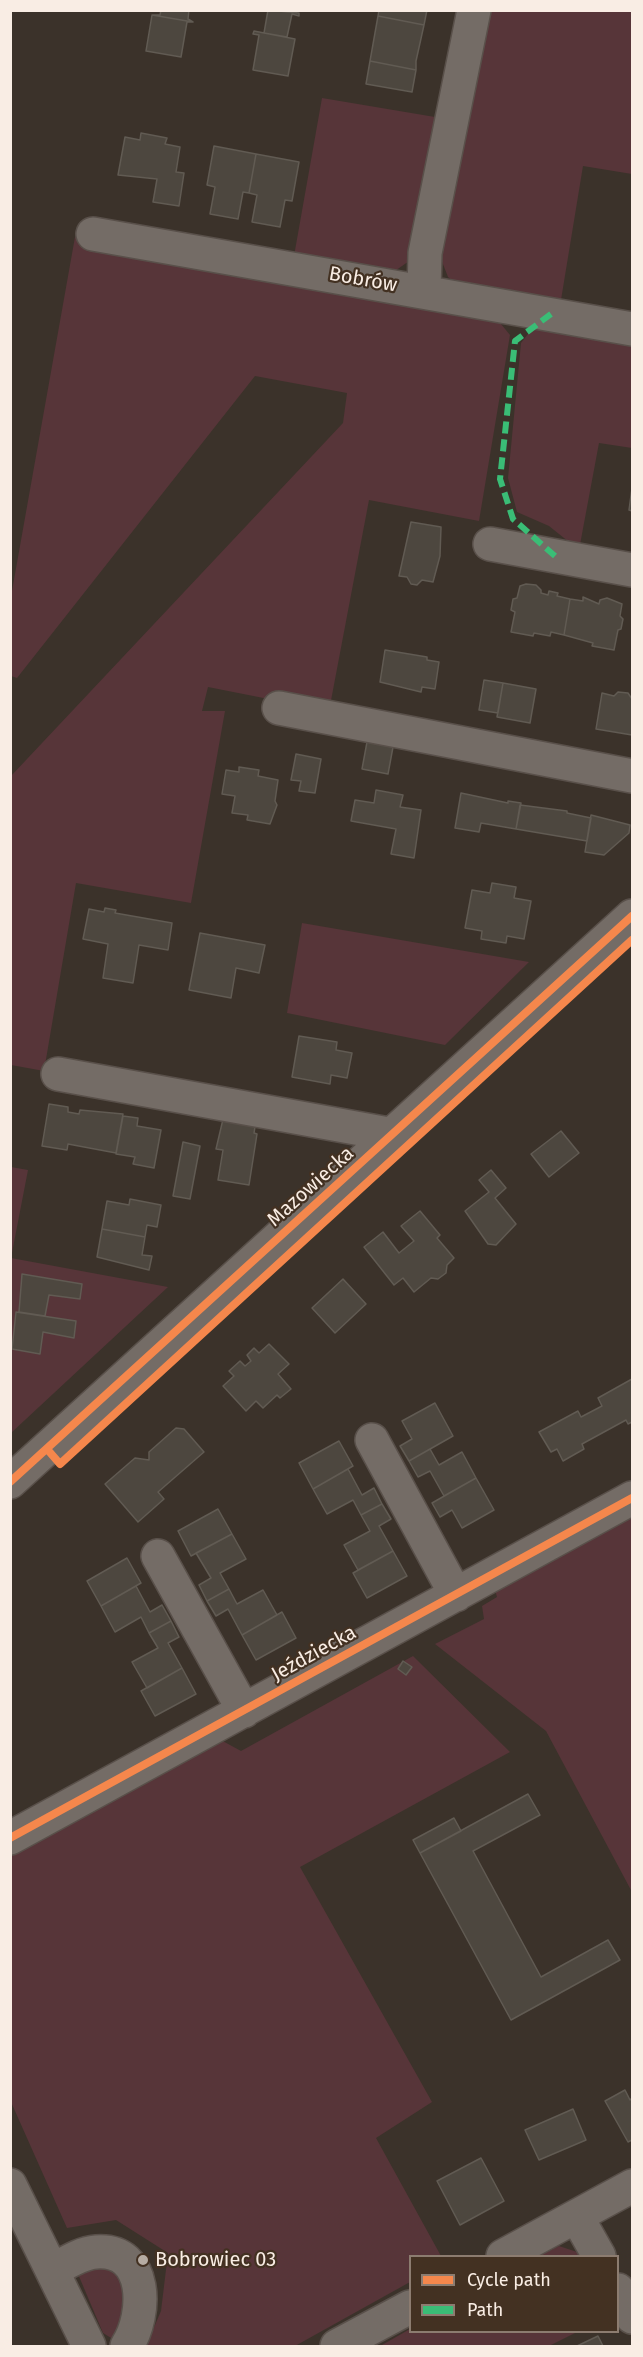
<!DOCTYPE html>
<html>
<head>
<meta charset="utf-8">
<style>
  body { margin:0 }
  #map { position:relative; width:643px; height:2357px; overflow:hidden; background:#3b322a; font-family:"Fira Sans",sans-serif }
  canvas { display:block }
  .frame { position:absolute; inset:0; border:12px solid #f9ede4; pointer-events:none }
  .legend { position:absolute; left:409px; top:2255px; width:210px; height:78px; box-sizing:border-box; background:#433122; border:2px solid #8c7c70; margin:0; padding:8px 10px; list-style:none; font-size:18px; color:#f9ede4 }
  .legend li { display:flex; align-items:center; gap:12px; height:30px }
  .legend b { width:30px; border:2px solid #8c7c70 }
</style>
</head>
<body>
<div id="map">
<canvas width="643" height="2357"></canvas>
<div class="frame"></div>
<ul class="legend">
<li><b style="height:8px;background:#f5874c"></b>Cycle path</li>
<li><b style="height:8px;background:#3abd76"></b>Path</li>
</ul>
</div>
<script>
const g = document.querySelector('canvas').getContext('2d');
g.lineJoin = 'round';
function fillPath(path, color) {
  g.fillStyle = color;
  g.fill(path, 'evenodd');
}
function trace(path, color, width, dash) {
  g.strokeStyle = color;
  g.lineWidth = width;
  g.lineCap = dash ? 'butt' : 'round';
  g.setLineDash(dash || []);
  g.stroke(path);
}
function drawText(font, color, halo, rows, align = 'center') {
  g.font = font + ' "Fira Sans",sans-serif';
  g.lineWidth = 4.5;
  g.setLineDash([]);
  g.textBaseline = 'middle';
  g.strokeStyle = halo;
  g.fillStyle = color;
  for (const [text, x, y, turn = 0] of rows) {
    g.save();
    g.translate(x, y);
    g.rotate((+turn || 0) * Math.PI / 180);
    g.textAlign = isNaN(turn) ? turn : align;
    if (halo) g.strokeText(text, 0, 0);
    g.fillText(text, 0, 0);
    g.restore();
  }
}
const green = new Path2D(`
  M 490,11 L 632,11 L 632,174 L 583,166 L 560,306 L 460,287 L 448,277 L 441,259 Z
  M 322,98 L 435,117 L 412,259 L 392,273 L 294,256 Z
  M 75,237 L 484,310 L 501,324 L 510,335 L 479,521 L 369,500 L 329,711 L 208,687 L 202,711 L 225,711 L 191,903 L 76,883 L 44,1071 L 11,1065 L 11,776 L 343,423 L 347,393 L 255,376 L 17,678 L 11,676 L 10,602 Z
  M 549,324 L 632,340 L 632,448 L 599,443 L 579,550 L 549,526 L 517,512 L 508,478 L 521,343 L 531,330 Z
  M 302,923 L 529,962 L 445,1045 L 287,1013 Z
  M 11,1167 L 28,1170 L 11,1258 L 168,1287 L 11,1433 Z
  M 632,1509 L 632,1892 L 546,1731 L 435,1644 L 484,1619 L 482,1606 L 497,1597 L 494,1586 Z
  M 413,1656 L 510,1752 L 300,1867 L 432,2102 L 376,2138 L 441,2256 L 410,2256 L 410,2282 L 295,2346 L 146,2346 L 161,2311 L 168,2253 L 116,2220 L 67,2228 L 11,2102 L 10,1853 L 219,1739 L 241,1751 Z
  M 559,2246 L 583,2254 L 584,2256 L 539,2256 Z
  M 80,2266 L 123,2266 L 132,2300 L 116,2341 L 103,2333 L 78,2274 Z
  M 410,2329 L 410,2332 L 577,2332 L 549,2346 L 382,2345 Z`);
const building = new Path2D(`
  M 161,10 L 189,10 L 188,19 L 193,22 L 152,15 L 160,15 Z
  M 268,10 L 299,13 L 299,16 L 292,14 L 287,37 L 264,33 Z
  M 379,10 L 427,10 L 424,25 L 378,16 Z
  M 152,15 L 193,22 L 187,22 L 181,57 L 146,51 Z
  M 378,16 L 424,25 L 416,61 L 416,70 L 370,61 Z
  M 254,31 L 295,39 L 288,76 L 253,70 L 259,35 L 253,34 Z
  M 370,61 L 416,70 L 412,92 L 366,84 Z
  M 141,133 L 167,138 L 165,144 L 180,147 L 176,172 L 184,173 L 179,206 L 153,202 L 157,179 L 118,175 L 125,137 L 140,140 Z
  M 214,146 L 256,154 L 249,193 L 243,192 L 238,219 L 210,214 L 215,187 L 207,185 Z
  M 256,154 L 299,162 L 292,201 L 285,200 L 280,227 L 252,222 L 257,195 L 249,193 Z
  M 632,488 L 632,511 L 629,510 Z
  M 411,522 L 441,527 L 440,556 L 433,582 L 422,580 L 417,585 L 411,584 L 407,577 L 399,576 Z
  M 526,584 L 536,585 L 541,590 L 541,593 L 548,595 L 549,591 L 558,593 L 557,596 L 570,599 L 564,635 L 551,632 L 550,636 L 534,633 L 533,636 L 511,632 L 515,612 L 511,610 L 513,599 L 517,598 L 520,586 Z
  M 583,597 L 599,604 L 600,600 L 607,598 L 622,604 L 620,616 L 623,619 L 621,629 L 618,630 L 614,650 L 592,646 L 593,643 L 564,635 L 570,599 L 583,601 Z
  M 385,650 L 427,657 L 427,660 L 439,662 L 435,689 L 422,687 L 421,692 L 380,682 Z
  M 484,680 L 503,683 L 498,713 L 479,710 Z
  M 503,683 L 536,689 L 530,723 L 497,717 Z
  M 618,692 L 628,693 L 632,699 L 632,735 L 596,729 L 602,693 L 614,696 Z
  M 367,742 L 393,747 L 388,774 L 362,769 Z
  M 296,754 L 321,759 L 315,793 L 299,791 L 301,781 L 291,780 Z
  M 239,767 L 259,770 L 258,776 L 278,780 L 275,801 L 277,805 L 270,824 L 247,820 L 248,815 L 232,813 L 235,796 L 222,794 L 226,770 L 239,772 Z
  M 376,790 L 403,795 L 400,807 L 421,810 L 414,858 L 391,854 L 396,829 L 351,821 L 355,800 L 374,803 Z
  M 461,793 L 508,803 L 508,801 L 521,803 L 516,829 L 481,823 L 479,832 L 455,828 Z
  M 520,805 L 567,811 L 567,813 L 591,818 L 587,841 L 516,829 Z
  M 591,815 L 630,825 L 629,833 L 604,855 L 585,852 Z
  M 492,883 L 516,887 L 514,898 L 531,901 L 524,939 L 507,936 L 506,943 L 481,939 L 482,931 L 465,928 L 472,890 L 490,893 Z
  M 105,908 L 116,910 L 115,913 L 172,923 L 168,950 L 139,945 L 133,983 L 103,978 L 108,944 L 83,939 L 89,909 L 104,912 Z
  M 200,933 L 265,945 L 259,973 L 236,968 L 231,998 L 189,990 Z
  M 299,1036 L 337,1042 L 336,1050 L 352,1053 L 347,1078 L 331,1075 L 330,1084 L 292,1077 Z
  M 49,1104 L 68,1107 L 68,1112 L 79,1114 L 80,1110 L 123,1114 L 116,1153 L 68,1144 L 67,1150 L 42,1146 Z
  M 224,1115 L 256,1121 L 254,1133 L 257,1134 L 249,1185 L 218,1180 L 223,1150 L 216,1149 Z
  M 123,1116 L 138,1118 L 137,1126 L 161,1130 L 154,1168 L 133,1164 L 135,1157 L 116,1154 Z
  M 561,1131 L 579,1153 L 549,1177 L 531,1154 Z
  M 183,1142 L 200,1146 L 190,1199 L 173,1196 Z
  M 491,1170 L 506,1188 L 495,1198 L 516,1224 L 496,1245 L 488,1244 L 465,1211 L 489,1192 L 479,1180 Z
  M 130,1199 L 161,1205 L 157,1227 L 147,1225 L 145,1237 L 102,1229 L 107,1201 L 129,1205 Z
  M 420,1211 L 440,1235 L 437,1238 L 454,1258 L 447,1265 L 446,1273 L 438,1279 L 431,1278 L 414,1292 L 403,1278 L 394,1285 L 364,1247 L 383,1232 L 399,1253 L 414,1241 L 401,1226 Z
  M 102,1229 L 145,1237 L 142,1255 L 152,1256 L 149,1270 L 97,1257 Z
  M 22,1274 L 82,1284 L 80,1299 L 49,1295 L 45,1316 L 19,1312 Z
  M 343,1279 L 366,1304 L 335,1333 L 312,1308 Z
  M 16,1312 L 76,1321 L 74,1338 L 43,1332 L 40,1354 L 12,1349 Z
  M 269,1344 L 289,1364 L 278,1374 L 291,1389 L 280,1398 L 277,1395 L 263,1408 L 256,1401 L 246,1411 L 223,1386 L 234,1376 L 229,1371 L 240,1361 L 245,1366 L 251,1361 L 247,1355 L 254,1348 L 259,1353 Z
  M 632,1379 L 632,1422 L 628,1424 L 626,1420 L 582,1444 L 584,1449 L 563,1461 L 557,1449 L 551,1452 L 539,1432 L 578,1411 L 581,1417 L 602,1406 L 598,1398 Z
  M 435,1403 L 453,1436 L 409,1461 L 400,1446 L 412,1439 L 402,1421 Z
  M 176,1428 L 184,1429 L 204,1452 L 158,1492 L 164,1499 L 138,1522 L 105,1484 L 135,1458 L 149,1460 L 149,1452 Z
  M 339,1441 L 353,1466 L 313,1489 L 299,1463 Z
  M 430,1449 L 439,1465 L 462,1452 L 476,1478 L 444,1496 L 430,1471 L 418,1477 L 409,1461 Z
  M 348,1469 L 362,1495 L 374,1488 L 382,1504 L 361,1515 L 353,1500 L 327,1514 L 313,1489 Z
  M 476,1478 L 494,1510 L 462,1528 L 452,1510 L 440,1517 L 432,1503 Z
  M 382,1504 L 391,1519 L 379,1526 L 393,1551 L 358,1570 L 344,1545 L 370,1531 L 361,1515 Z
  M 218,1509 L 232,1534 L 191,1556 L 178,1531 Z
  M 232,1534 L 246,1559 L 220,1573 L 229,1589 L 207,1601 L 199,1585 L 211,1578 L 196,1553 Z
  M 393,1551 L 407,1576 L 367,1598 L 353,1573 Z
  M 127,1558 L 141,1583 L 101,1606 L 87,1581 Z
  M 136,1586 L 150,1612 L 162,1605 L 171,1621 L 149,1633 L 141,1617 L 115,1632 L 101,1606 Z
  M 229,1589 L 237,1604 L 263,1590 L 277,1615 L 242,1635 L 228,1609 L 216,1616 L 207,1601 Z
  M 282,1612 L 296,1638 L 256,1660 L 242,1635 Z
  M 171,1621 L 179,1637 L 168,1643 L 182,1668 L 147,1688 L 132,1662 L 158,1648 L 149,1633 Z
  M 403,1661 L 412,1667 L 406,1675 L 398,1669 Z
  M 182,1668 L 196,1694 L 155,1716 L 141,1691 Z
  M 528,1794 L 540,1815 L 473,1851 L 541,1977 L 608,1940 L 620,1960 L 511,2020 L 420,1853 Z
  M 454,1818 L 461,1831 L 420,1853 L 413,1840 Z
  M 625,2090 L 630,2100 L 632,2098 L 632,2140 L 628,2142 L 605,2101 Z
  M 573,2109 L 586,2140 L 539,2160 L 525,2130 Z
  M 481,2158 L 504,2201 L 460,2225 L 437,2181 Z
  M 598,2336 L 603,2346 L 577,2346 Z`);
const minor = new Path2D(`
  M 93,234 L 632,329
  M 424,291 L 425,253 L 474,10
  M 490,544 L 632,570
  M 279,708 L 632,776
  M 58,1074 L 394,1135
  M 372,1440 L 456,1595
  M 10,1482 L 632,916
  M 158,1556 L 244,1711
  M 10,1838 L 632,1498
  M 10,2185 L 89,2346
  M 577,2217 L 599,2256
  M 503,2256 L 632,2186
  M 53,2270 C 66,2263 81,2253 96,2252 C 149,2248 147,2315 127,2346
  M 618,2290 L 632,2317
  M 337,2346 L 410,2307`);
const quiet = new Path2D(`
  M 551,314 L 515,341 L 500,479 L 513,519 L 555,556`);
const cycleway = new Path2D(`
  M 47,1449 L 60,1464 L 632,940
  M 10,1482 L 632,916
  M 10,1838 L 632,1498`);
const markers = [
  [143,2260,6,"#b6aca3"]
];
const streetNames = [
  ["Bobrów",363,280,10],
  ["Mazowiecka",311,1187,-42],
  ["Jeździecka",314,1654,-29]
];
const poiNames = [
  ["Bobrowiec 03",155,2260]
];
fillPath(green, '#573539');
fillPath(building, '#4d473f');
trace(building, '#615b53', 1.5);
trace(minor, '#59504a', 36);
trace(minor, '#746c66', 33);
trace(quiet, '#3abd76', 6, [12, 6]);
trace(cycleway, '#f5874c', 8);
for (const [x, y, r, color] of markers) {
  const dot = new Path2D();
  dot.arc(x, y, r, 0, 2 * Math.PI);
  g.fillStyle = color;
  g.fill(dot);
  trace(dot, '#433122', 2);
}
drawText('20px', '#f9ede4', '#433122', streetNames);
drawText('20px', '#f9ede4', '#433122', poiNames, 'left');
</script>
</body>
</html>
